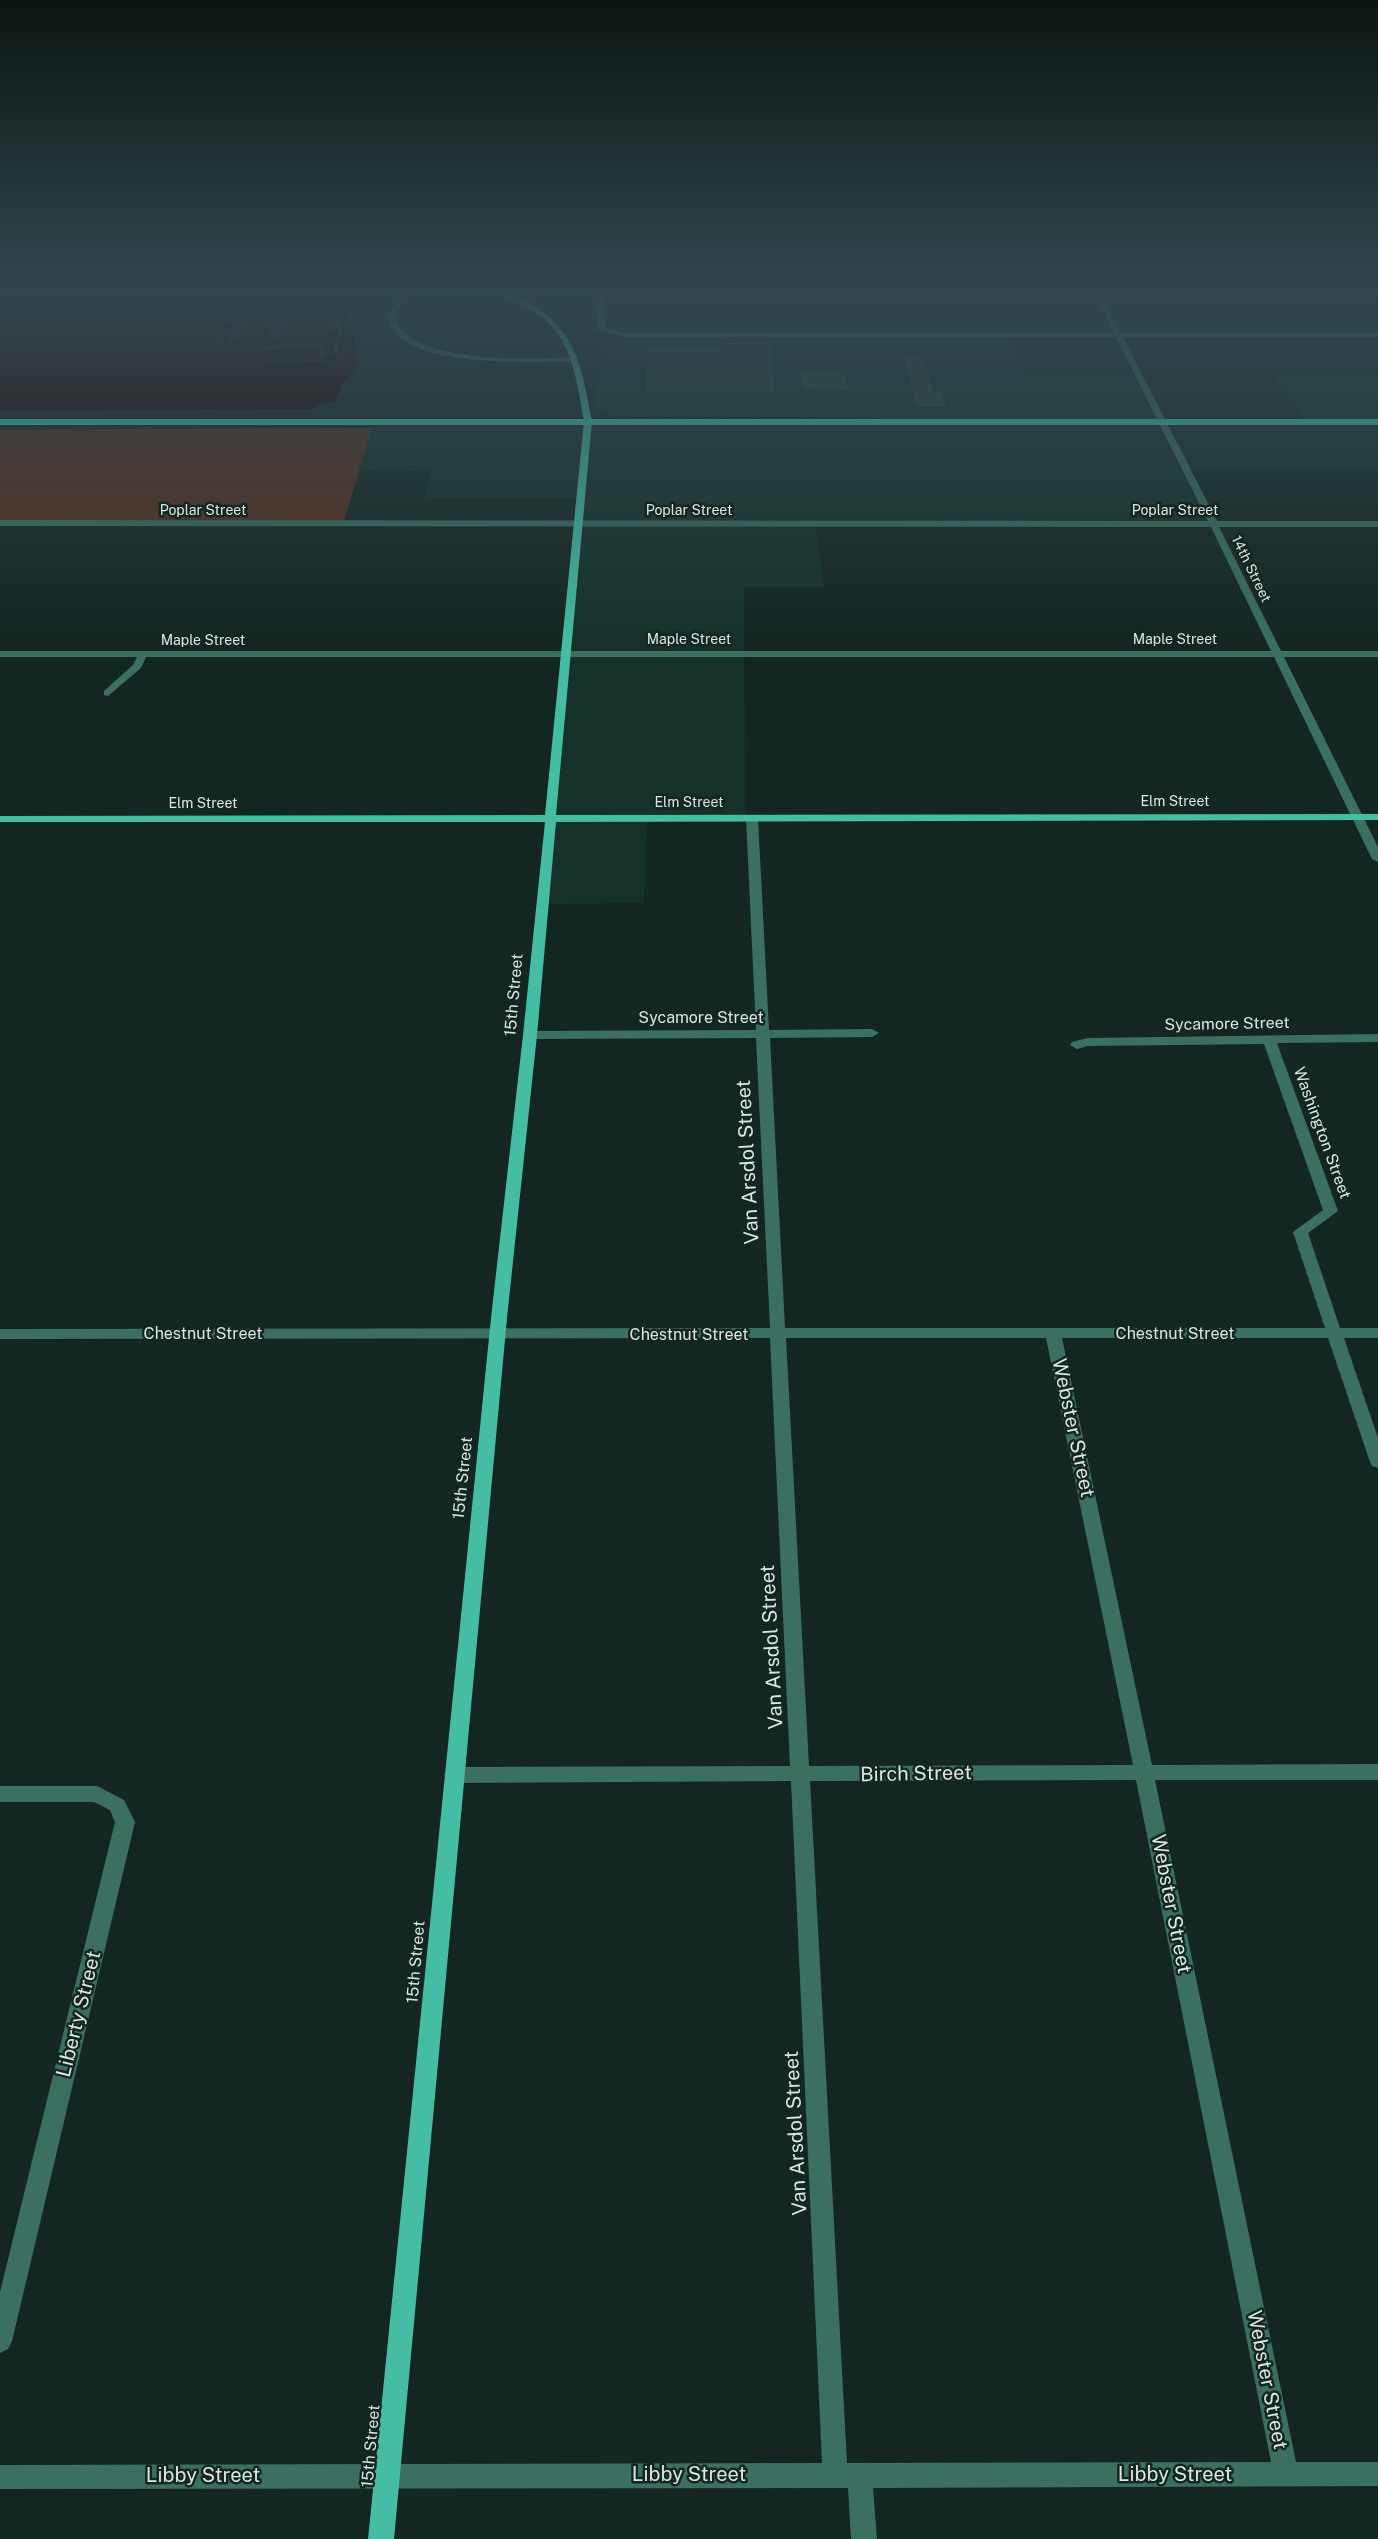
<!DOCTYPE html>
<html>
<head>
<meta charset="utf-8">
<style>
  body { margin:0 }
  canvas { display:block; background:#142621 }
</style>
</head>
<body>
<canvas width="1378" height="2539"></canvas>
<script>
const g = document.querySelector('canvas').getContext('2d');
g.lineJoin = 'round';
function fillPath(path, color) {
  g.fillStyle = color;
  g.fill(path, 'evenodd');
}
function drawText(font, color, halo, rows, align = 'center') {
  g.font = font + ' "Public Sans",sans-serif';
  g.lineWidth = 5;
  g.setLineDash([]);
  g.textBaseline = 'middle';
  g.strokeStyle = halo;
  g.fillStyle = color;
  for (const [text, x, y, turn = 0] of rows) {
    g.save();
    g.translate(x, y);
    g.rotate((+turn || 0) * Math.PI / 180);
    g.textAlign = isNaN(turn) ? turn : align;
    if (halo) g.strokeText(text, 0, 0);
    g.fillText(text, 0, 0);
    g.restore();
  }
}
const built = new Path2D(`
  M 607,292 L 1378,292 L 1378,335 L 861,337 L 1007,337 L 1022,376 L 1141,376 L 1163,421 L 1305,421 L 1274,376 L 1378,376 L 1378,471 L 1188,471 L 1214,525 L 815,524 L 824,587 L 744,587 L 745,818 L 647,818 L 644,903 L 542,904 L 582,498 L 425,498 L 432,471 L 359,470 L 373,425 L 877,425 L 876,418 L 618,417 L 606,414 L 593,404 L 606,337 L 757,337 L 618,333 L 613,331 Z`);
const green = new Path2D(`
  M 372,428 L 343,524 L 0,523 L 0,430 Z`);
const water = new Path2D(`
  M 0,292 L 390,292 L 345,308 L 344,311 L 353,329 L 357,366 L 343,384 L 335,402 L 319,404 L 311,409 L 0,411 Z`);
const pier = new Path2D(`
  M 334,312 L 342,329 L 353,330 L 342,330 L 337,352 L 355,352 L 323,354 L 323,363 L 319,361 L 303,361 L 302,364 L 299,361 L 291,364 L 289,362 L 283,364 L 275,362 L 273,365 L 265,363 L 262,365 L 263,359 L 265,362 L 272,359 L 275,361 L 281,359 L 285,361 L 291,360 L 291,358 L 294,361 L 299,360 L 300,358 L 304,360 L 309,360 L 310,358 L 313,360 L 320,359 L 319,347 L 312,349 L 303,347 L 300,350 L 300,348 L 295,348 L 291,350 L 290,348 L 282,350 L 282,348 L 276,348 L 272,351 L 272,349 L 264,348 L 266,346 L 293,344 L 294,347 L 302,344 L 302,346 L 308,346 L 310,344 L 318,346 L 323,343 L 323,352 L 333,352 L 339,331 L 331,331 L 329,326 L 337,326 L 336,323 L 328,323 L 335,320 L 326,321 L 333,318 L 325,318 L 332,316 L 330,313 L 280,315 L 280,317 L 290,317 L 279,320 L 290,320 L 279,321 L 280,323 L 289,323 L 280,323 L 279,325 L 289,326 L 278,328 L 289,328 L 278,329 L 279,331 L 289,332 L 277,334 L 288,335 L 277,337 L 288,337 L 263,338 L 273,337 L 264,335 L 273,334 L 267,333 L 267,331 L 274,329 L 265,329 L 274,328 L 265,326 L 275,325 L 265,323 L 275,323 L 274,321 L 266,321 L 275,320 L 275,318 L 266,318 L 276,315 L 242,316 L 242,318 L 251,318 L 241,319 L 241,321 L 250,321 L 240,322 L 240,324 L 248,324 L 239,325 L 239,327 L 247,327 L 237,329 L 246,330 L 236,331 L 235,332 L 244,333 L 234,335 L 243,336 L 232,338 L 242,338 L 231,341 L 241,342 L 211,342 L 228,341 L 227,339 L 213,339 L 229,338 L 228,336 L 214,336 L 230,335 L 230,333 L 215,333 L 232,332 L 231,330 L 217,330 L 233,329 L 233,327 L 218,327 L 234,327 L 234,324 L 220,324 L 235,324 L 236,322 L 221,322 L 237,321 L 239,317 L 223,316 Z`);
const building = new Path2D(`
  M 770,342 L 774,392 L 646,392 L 648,348 L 675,348 L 675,346 L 725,346 L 725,343 Z
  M 904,357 L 923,357 L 933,392 L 942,392 L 946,406 L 916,406 Z
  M 830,372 L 844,375 L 848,389 L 816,389 L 802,386 L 800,373 Z`);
const minor = new Path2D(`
  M 413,292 L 420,292 L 397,311 L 395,317 C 397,322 400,329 404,333 C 440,363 529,359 574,357 L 578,359 L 574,361 C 533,363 424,366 396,334 C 392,329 390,322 387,317 L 392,309 Z
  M 597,292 L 603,292 L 605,328 L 625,333 L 1114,333 L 1094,292 L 1100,292 L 1121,333 L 1378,333 L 1378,337 L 1123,337 L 1217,521 L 1378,521 L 1378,527 L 1219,527 L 1281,651 L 1378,651 L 1378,657 L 1284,657 L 1378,847 L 1378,862 L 1372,859 L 1274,657 L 146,657 L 141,668 L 108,696 L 104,695 L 104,691 L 133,665 L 137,657 L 0,657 L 0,651 L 1271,651 L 1211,527 L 0,526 L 0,520 L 1208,521 L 1116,337 L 625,337 L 597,329 Z
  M 752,815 L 758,818 L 769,1030 L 872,1029 L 879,1033 L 872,1037 L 770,1038 L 785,1328 L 1325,1328 L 1293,1232 L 1323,1210 L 1264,1044 L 1088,1046 L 1077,1049 L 1070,1045 L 1072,1042 L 1088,1038 L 1378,1034 L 1378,1042 L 1277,1043 L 1338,1211 L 1308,1233 L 1340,1328 L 1378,1328 L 1378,1338 L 1344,1338 L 1378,1438 L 1378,1468 L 1372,1466 L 1370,1462 L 1328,1338 L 1062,1338 L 1152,1765 L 1378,1764 L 1378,1780 L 1155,1780 L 1296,2462 L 1378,2462 L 1378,2486 L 873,2488 L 877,2539 L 851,2539 L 848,2488 L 0,2489 L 0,2465 L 822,2463 L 791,1781 L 454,1783 L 447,1780 L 444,1775 L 447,1770 L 454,1767 L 790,1766 L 770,1338 L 0,1339 L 0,1329 L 770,1328 L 756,1038 L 530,1039 L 523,1035 L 530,1031 L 756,1030 L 746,818 ZM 786,1338 L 1046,1338 L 1133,1765 L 809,1766 ZM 1136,1780 L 1271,2462 L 847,2463 L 810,1781 Z
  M 0,1786 L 97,1786 L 124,1800 L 135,1822 L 12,2341 L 8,2349 L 0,2353 L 0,2292 L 115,1822 L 110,1810 L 94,1802 L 0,1802 Z`);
const major = new Path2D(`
  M 500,292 C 512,292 523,298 534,305 C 579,335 582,372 592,421 L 556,815 L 1378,814 L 1378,820 L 556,822 L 537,1035 L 507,1318 L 394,2539 L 368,2539 L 491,1318 L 523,1035 L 545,822 L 0,822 L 0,816 L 545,815 L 584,421 C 577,384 573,339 540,316 C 527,307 512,301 500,292 Z`);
const highway = new Path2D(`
  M 0,419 L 1378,419 L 1378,425 L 0,425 Z`);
const farStreetnames = [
  ["Poplar Street",203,511],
  ["Poplar Street",689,511],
  ["Poplar Street",1175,511],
  ["14th Street",1251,569,64],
  ["Maple Street",689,640],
  ["Maple Street",1175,640],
  ["Maple Street",203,641],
  ["Elm Street",1175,802],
  ["Elm Street",689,803],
  ["Elm Street",203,804]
];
const streetNames = [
  ["15th Street",514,995,-85],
  ["Sycamore Street",701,1018],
  ["Sycamore Street",1227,1024,-1],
  ["Washington Street",1322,1133,70],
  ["Chestnut Street",203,1334],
  ["Chestnut Street",1175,1334],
  ["Chestnut Street",689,1335],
  ["15th Street",463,1478,-84],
  ["15th Street",416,1962,-85],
  ["15th Street",371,2446,-85]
];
const nearStreetnames = [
  ["Van Arsdol Street",748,1162,-93],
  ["Webster Street",1073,1428,78],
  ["Van Arsdol Street",772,1647,-93],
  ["Birch Street",916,1774,-1],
  ["Webster Street",1171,1904,79],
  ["Liberty Street",79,2014,-76],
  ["Van Arsdol Street",796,2133,-93],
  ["Webster Street",1267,2380,79],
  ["Libby Street",689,2475],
  ["Libby Street",1175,2475],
  ["Libby Street",203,2476]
];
fillPath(built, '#16312a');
fillPath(green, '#572f1f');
fillPath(water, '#1f0200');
fillPath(pier, '#142621');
fillPath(building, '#2e413c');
fillPath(minor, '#3b6f62');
fillPath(major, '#45bda2');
fillPath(highway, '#45dcbb');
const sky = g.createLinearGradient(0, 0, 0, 647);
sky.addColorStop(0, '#0b1512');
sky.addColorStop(0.45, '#34474e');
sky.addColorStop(1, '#34474e00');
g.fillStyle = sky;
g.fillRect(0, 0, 1378, 647);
drawText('14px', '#dae6e2', '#142621', farStreetnames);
drawText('16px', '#dae6e2', '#142621', streetNames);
drawText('20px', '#dae6e2', '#142621', nearStreetnames);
</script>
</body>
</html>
